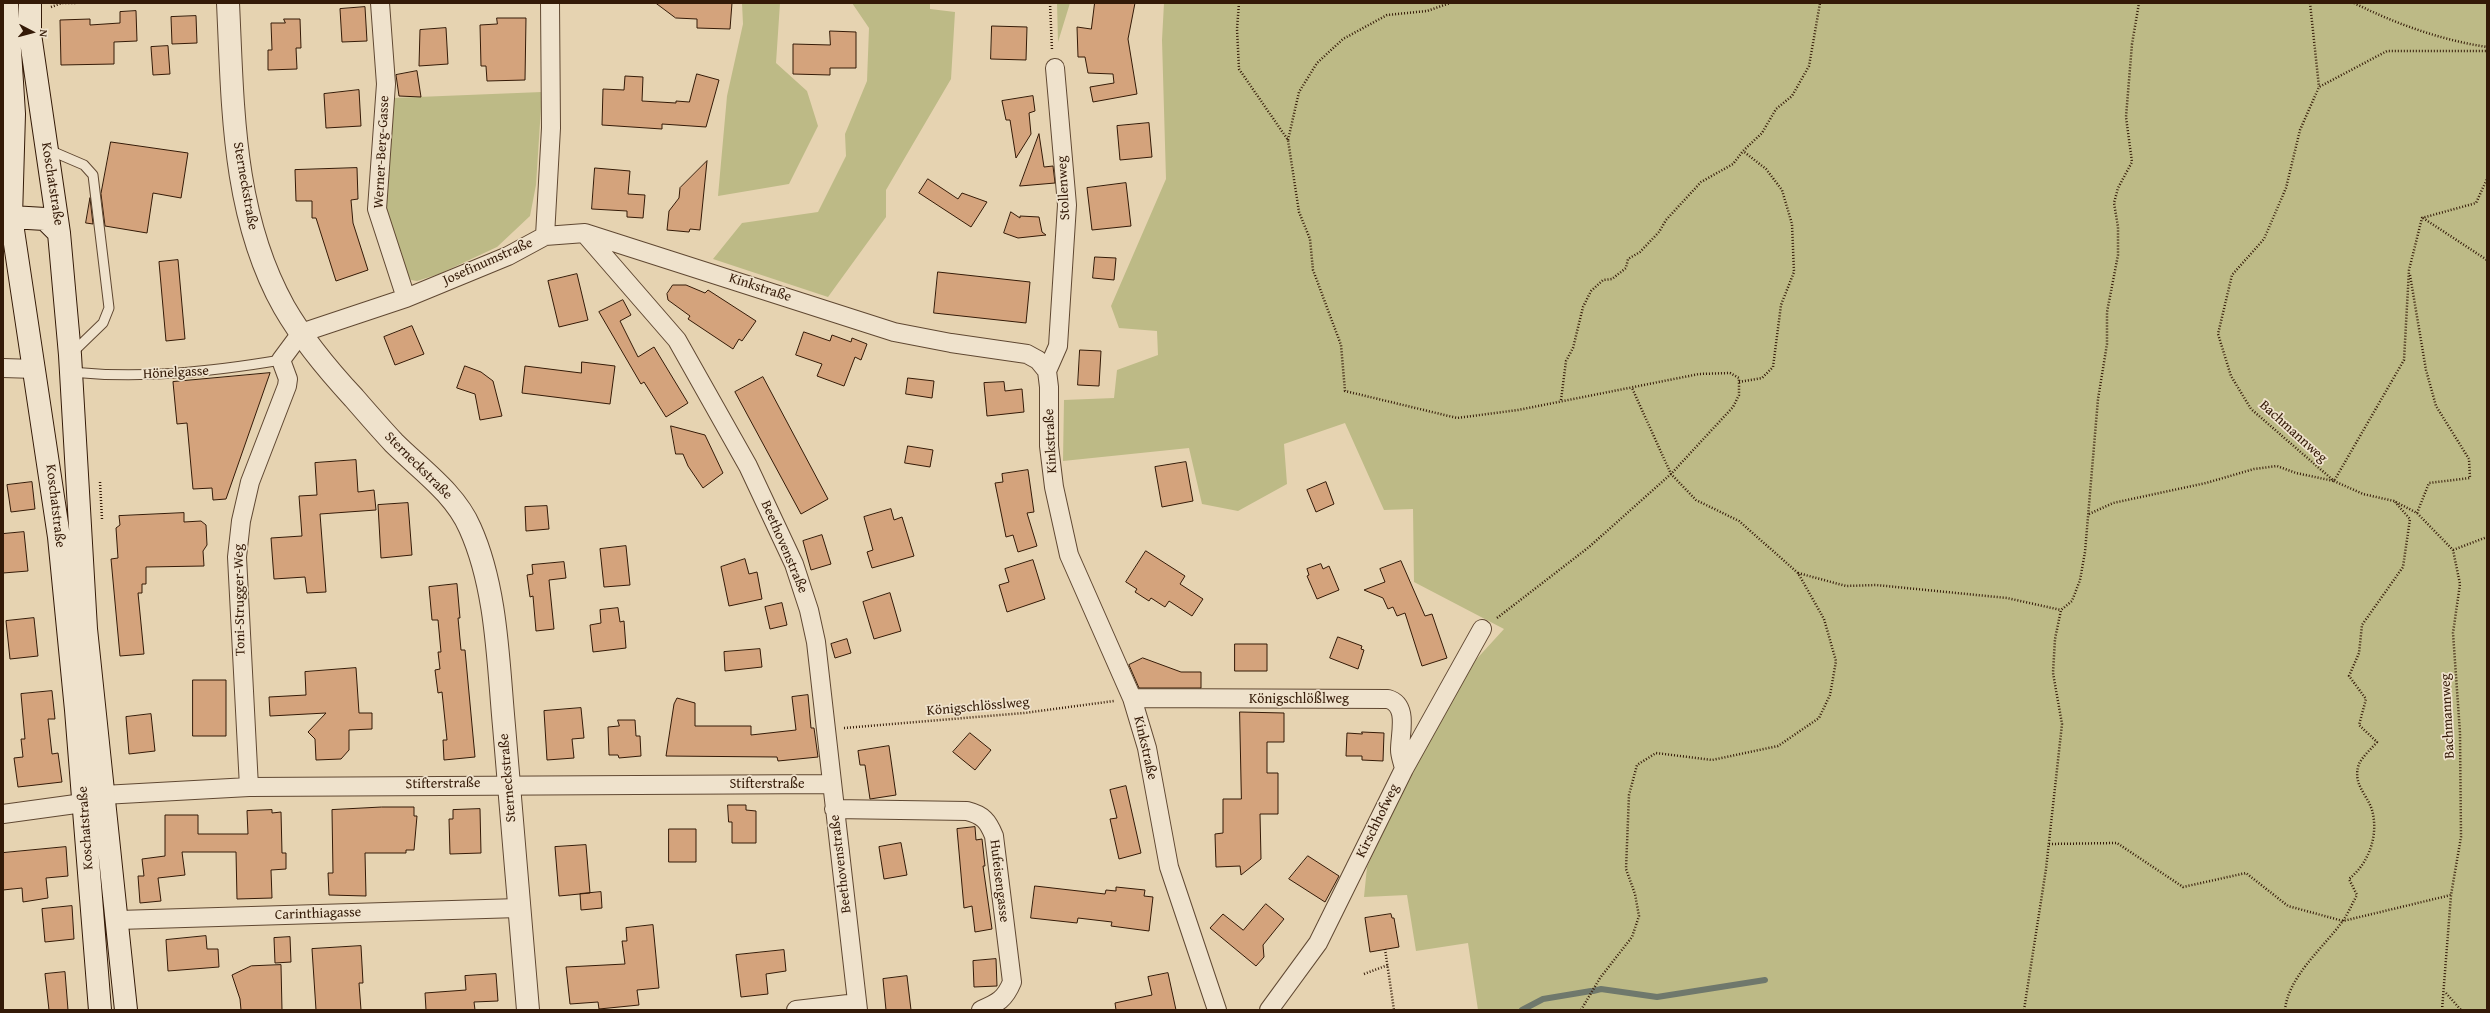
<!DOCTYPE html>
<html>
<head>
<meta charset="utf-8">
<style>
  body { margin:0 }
  #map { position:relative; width:2490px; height:1013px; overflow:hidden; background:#e6d3b1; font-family:"Gentium Book Plus",serif }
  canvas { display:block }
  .frame { position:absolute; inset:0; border:4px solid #341a07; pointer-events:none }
  .north { position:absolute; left:12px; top:12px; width:40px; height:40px; -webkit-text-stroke:3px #efe2cc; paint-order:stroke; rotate:96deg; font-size:11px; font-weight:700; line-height:16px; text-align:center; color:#341a07 }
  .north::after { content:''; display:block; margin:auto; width:14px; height:18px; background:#341a07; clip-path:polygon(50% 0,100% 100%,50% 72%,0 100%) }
</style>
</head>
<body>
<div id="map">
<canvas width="2490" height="1013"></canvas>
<div class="frame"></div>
<div class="north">N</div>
</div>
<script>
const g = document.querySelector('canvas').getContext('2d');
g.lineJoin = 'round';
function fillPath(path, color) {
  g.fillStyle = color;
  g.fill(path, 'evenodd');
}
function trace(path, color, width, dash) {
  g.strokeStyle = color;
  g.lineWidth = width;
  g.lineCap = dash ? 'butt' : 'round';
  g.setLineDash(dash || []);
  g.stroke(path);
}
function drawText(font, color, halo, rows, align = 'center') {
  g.font = font + ' "Gentium Book Plus",serif';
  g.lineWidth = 3.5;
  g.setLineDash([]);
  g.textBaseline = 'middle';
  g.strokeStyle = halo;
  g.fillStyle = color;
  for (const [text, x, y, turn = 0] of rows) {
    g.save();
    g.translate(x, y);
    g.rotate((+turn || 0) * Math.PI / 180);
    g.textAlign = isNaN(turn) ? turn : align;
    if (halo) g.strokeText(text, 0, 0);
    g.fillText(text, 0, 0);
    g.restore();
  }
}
const green = new Path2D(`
  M 742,3 L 780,3 L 776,63 L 807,91 L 818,126 L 789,184 L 718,196 L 727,96 L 743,24 Z
  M 852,3 L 930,3 L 930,9 L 955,12 L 951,79 L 886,190 L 886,217 L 828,297 L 713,259 L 742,223 L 818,212 L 846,156 L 845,134 L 867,81 L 869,28 Z
  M 1057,3 L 1070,3 L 1058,42 Z
  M 1164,3 L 2487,3 L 2487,1010 L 1478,1010 L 1468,943 L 1416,951 L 1407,895 L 1364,897 L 1367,867 L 1411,772 L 1472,664 L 1504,629 L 1414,582 L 1413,509 L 1384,510 L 1345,423 L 1284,444 L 1287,484 L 1238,511 L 1202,504 L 1189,448 L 1063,461 L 1064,400 L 1114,398 L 1117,370 L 1158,355 L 1157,331 L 1119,328 L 1111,306 L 1166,179 L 1162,40 Z
  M 542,92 L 536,185 L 530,216 L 497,247 L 439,274 L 417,281 L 411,280 L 407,274 L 386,210 L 393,98 Z`);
const stream = new Path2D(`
  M 1593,991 L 1601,989 L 1657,997 L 1765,980
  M 1522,1010 L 1543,999 L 1591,991`);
const building = new Path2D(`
  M 656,3 L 732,3 L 730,29 L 697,28 L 697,19 L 676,18 Z
  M 1095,3 L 1135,3 L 1128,39 L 1137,94 L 1093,102 L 1090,87 L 1114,83 L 1113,74 L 1088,73 L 1085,57 L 1078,57 L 1077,27 L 1091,29 Z
  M 365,7 L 367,41 L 342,42 L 340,9 Z
  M 136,11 L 137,41 L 114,42 L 114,64 L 61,65 L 60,20 L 90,19 L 90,25 L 120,23 L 120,12 Z
  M 196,16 L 197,43 L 172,44 L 171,17 Z
  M 497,18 L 526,18 L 525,80 L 487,81 L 486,66 L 481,66 L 480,25 L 497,24 Z
  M 284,19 L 300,19 L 301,48 L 296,48 L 297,69 L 268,70 L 268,50 L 272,50 L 271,23 L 285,23 Z
  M 992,26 L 1027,27 L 1026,60 L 991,59 Z
  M 446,28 L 448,64 L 419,66 L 420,30 Z
  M 830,31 L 856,32 L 856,68 L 830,68 L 830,75 L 793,74 L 793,44 L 830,45 Z
  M 168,46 L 170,74 L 153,75 L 151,47 Z
  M 417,71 L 421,97 L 399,96 L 396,75 Z
  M 697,74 L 719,80 L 706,127 L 662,124 L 662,129 L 602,125 L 603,89 L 624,90 L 625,76 L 643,77 L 642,101 L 676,103 L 676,101 L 689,102 Z
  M 359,90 L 361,126 L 326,128 L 324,94 Z
  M 1033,96 L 1035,111 L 1029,113 L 1031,134 L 1016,158 L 1010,120 L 1006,120 L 1002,101 Z
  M 1149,123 L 1152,157 L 1120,160 L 1117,126 Z
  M 1039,134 L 1044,167 L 1053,166 L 1055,183 L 1020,186 Z
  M 111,142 L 188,153 L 181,198 L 153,193 L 147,233 L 105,226 L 101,194 Z
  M 707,161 L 700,230 L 690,229 L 689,232 L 667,230 L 669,211 L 679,198 L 680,188 Z
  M 357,168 L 358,199 L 351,200 L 353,223 L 368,270 L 336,281 L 316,218 L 312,218 L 312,201 L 296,201 L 295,170 Z
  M 595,168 L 630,171 L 628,194 L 645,195 L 643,218 L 627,217 L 627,211 L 592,209 Z
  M 928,179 L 958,199 L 962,193 L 987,202 L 971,227 L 919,193 Z
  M 1126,183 L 1131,226 L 1092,230 L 1087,188 Z
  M 90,198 L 93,224 L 86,223 Z
  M 1011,212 L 1020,218 L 1020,216 L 1039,217 L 1042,232 L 1046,235 L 1018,238 L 1004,233 Z
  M 1095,257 L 1116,258 L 1114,280 L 1093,278 Z
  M 178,260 L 185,339 L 166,341 L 159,262 Z
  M 938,272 L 1030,282 L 1026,323 L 934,313 Z
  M 577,274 L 588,320 L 559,327 L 548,281 Z
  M 673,285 L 686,285 L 705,293 L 708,290 L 756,321 L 742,341 L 739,339 L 733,349 L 688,319 L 690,316 L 668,300 L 667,294 Z
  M 623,300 L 631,315 L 620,321 L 638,357 L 654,347 L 688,403 L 666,417 L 644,382 L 641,384 L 599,312 Z
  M 412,326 L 424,354 L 395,365 L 384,337 Z
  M 804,332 L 830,341 L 832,335 L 851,342 L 852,338 L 867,344 L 861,360 L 855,357 L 844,386 L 817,376 L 822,364 L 796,355 Z
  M 1080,350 L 1101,351 L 1099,386 L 1078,385 Z
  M 582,362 L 615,366 L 610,404 L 522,393 L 525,366 L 581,373 Z
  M 465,366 L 481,372 L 493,381 L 502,416 L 480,420 L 475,394 L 457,388 Z
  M 270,373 L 226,499 L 213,500 L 212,488 L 193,489 L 187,423 L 177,424 L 173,382 Z
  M 763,377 L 828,499 L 801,514 L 735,392 Z
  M 908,378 L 934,381 L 932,398 L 906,394 Z
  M 1004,382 L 1005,391 L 1022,389 L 1024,412 L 987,416 L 984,383 Z
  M 671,426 L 705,435 L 723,473 L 703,488 L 688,466 L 683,454 L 676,454 Z
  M 908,446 L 933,450 L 930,467 L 905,463 Z
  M 356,460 L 358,492 L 374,490 L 376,510 L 320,514 L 326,592 L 307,593 L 305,577 L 274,579 L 271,538 L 302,536 L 299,496 L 317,495 L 315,463 Z
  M 1186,462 L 1193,501 L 1162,507 L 1155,467 Z
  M 1028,470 L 1034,512 L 1027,513 L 1037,546 L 1018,552 L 1013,535 L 1006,537 L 995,483 L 1003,482 L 1002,474 Z
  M 32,482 L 35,509 L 11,512 L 7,485 Z
  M 1326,482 L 1334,504 L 1316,512 L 1307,490 Z
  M 408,503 L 412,555 L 381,558 L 378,505 Z
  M 547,506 L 549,529 L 526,531 L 525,507 Z
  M 891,509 L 894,520 L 902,517 L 914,556 L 872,568 L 867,552 L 873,550 L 864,517 Z
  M 184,513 L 184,522 L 201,521 L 206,525 L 207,545 L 203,551 L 204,566 L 146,567 L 146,584 L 142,584 L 142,593 L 138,593 L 144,654 L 120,656 L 111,559 L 118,558 L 116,528 L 120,525 L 119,516 Z
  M 24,532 L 28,571 L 3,573 L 3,534 Z
  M 822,535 L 831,564 L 811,570 L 803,541 Z
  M 626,546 L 630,585 L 604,587 L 600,549 Z
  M 1146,551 L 1185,576 L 1180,584 L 1203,599 L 1192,616 L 1169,601 L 1165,607 L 1151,598 L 1149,601 L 1135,592 L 1137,589 L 1126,582 Z
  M 745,559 L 749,574 L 757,572 L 762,599 L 729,606 L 721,567 Z
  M 1033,560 L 1045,599 L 1007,612 L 999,585 L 1009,582 L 1005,569 Z
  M 1401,561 L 1425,616 L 1432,614 L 1447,658 L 1422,666 L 1405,613 L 1397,616 L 1393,607 L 1388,609 L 1383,598 L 1364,590 L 1385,582 L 1380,569 Z
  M 564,562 L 566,578 L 549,580 L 554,629 L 536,631 L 533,596 L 530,597 L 527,575 L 533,574 L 532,565 Z
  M 1321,564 L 1323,569 L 1329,566 L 1339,590 L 1317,599 L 1307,576 L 1309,575 L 1307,569 Z
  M 457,584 L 460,618 L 458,618 L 461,650 L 465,650 L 475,757 L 444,760 L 443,740 L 447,740 L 442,692 L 438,693 L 435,670 L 440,669 L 438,652 L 441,652 L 438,620 L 432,620 L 429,587 Z
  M 890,593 L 901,631 L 874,639 L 863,602 Z
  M 782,603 L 787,625 L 770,629 L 765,607 Z
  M 618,608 L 620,622 L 624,621 L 626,648 L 593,652 L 590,625 L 601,623 L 600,610 Z
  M 34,618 L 38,656 L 10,659 L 6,621 Z
  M 1338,637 L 1362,646 L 1361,649 L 1364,650 L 1358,669 L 1330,658 Z
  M 847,639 L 851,653 L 835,658 L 831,644 Z
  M 1235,644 L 1267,644 L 1267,671 L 1235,671 Z
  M 760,649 L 762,667 L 725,671 L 724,652 Z
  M 1143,658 L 1181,672 L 1201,672 L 1201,688 L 1139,688 L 1129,665 Z
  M 356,668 L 359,713 L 372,713 L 372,729 L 349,730 L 349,750 L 341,759 L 316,760 L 315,739 L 308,732 L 326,713 L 270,716 L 269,697 L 306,695 L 305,672 Z
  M 193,680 L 226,680 L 226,736 L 193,736 Z
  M 52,691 L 55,719 L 48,719 L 52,754 L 58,753 L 62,782 L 18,787 L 14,758 L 23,757 L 21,739 L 25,739 L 21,694 Z
  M 808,695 L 811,728 L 814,728 L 818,757 L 778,761 L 777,757 L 666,756 L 674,704 L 677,698 L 695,703 L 695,726 L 751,726 L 751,735 L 796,730 L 792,697 Z
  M 581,708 L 584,738 L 572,739 L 574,758 L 547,760 L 544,711 Z
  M 1240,712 L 1284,713 L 1284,742 L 1267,742 L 1267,773 L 1278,773 L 1278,814 L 1260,814 L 1261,859 L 1241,875 L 1240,866 L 1216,867 L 1215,834 L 1223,833 L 1223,799 L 1241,799 Z
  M 151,714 L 155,751 L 129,754 L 126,717 Z
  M 618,720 L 635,720 L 636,736 L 640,736 L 641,756 L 619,758 L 618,755 L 609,755 L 608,727 L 619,726 Z
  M 1362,732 L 1384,733 L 1383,761 L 1362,760 L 1362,756 L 1346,756 L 1347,733 L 1362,734 Z
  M 970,733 L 991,750 L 975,770 L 953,752 Z
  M 889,746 L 896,795 L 870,799 L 865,765 L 860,765 L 858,751 Z
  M 1126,786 L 1141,853 L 1119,859 L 1110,819 L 1117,818 L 1110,790 Z
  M 728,805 L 746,805 L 746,810 L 756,811 L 756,843 L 732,843 L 732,822 L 729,822 Z
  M 382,807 L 414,807 L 414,816 L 417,816 L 414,850 L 406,850 L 406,853 L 365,853 L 366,896 L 329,895 L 328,873 L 333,873 L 332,810 Z
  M 480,809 L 481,853 L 450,854 L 449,819 L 453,819 L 453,810 Z
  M 272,810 L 272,813 L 281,812 L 282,853 L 286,853 L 286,869 L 271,870 L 272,898 L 237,899 L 236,852 L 182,852 L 185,875 L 158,878 L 161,901 L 140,903 L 138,876 L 144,876 L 142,859 L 165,856 L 165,815 L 198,815 L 198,834 L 248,834 L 247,811 Z
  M 975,827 L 976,840 L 982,839 L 985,866 L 983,866 L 992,929 L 975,932 L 972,906 L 964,908 L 957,829 Z
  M 669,829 L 696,829 L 696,862 L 669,862 Z
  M 901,843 L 907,875 L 884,879 L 879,847 Z
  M 586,845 L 590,893 L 559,896 L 555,847 Z
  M 66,847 L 68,876 L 46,878 L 48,898 L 23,902 L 22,888 L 3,890 L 3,853 Z
  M 1308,856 L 1339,876 L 1325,902 L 1289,879 Z
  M 1035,886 L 1105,894 L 1106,890 L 1116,891 L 1116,887 L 1145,890 L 1144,896 L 1153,897 L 1149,931 L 1111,926 L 1112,922 L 1078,918 L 1077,923 L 1031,918 Z
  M 601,892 L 602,908 L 581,910 L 580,894 Z
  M 1266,904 L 1284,919 L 1263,945 L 1264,957 L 1256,966 L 1210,928 L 1223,914 L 1243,930 Z
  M 72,906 L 74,939 L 45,942 L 42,909 Z
  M 1391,914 L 1392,918 L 1394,918 L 1399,947 L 1370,952 L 1365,918 Z
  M 653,925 L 659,988 L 637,990 L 639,1005 L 599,1009 L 598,1002 L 570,1004 L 566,967 L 625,964 L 622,941 L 627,941 L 626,928 Z
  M 206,936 L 207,949 L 218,949 L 219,967 L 168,971 L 166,940 Z
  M 290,937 L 291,962 L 275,963 L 274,938 Z
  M 361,946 L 363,983 L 359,983 L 361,1010 L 316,1010 L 312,949 Z
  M 784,950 L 786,971 L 766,974 L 768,994 L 741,997 L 736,955 Z
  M 996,959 L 997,986 L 974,987 L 973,961 Z
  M 281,965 L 282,1010 L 241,1010 L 240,999 L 232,975 L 251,966 Z
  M 65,972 L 68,1010 L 49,1010 L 45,974 Z
  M 1168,973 L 1176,1010 L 1116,1010 L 1115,1003 L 1152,995 L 1148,977 Z
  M 496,974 L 498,1001 L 474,1002 L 475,1010 L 426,1010 L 425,993 L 466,990 L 465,976 Z
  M 907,976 L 911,1010 L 886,1010 L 883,979 Z`);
const path = new Path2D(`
  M 1050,3 L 1052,50
  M 1239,3 L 1237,29 L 1239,69 L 1288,140 L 1299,212 L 1310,239 L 1313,270 L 1341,345 L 1345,391 L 1457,418 L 1518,410 L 1699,374 L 1730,373 L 1739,378 L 1739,395 L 1733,407 L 1671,474 L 1589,547 L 1497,618
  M 2310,3 L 2319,87
  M 2354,3 C 2396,24 2441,40 2487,47
  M 51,7 L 62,3 L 77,3
  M 1288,140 L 1299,92 L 1317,63 L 1343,39 L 1387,15 L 1427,11 L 1450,3
  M 2423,218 L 2487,260
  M 2410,275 L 2426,370 L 2436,406 L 2469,459 L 2470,478 L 2429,483 L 2417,513
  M 1739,382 L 1762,378 L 1773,367 L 1781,305 L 1794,272 L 1792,224 L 1782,190 L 1766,169 L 1743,151
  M 1561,400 L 1566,361 L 1573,348 L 1583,307 L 1591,291 L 1603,280 L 1612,279 L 1626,268 L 1628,259 L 1640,252 L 1659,232 L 1666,220 L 1701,182 L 1733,164 L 1743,151 L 1762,133 L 1776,109 L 1792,96 L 1809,66 L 1820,3
  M 100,482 L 102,519
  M 2089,514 L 2113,503 L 2206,483 L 2254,469 L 2277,466 L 2296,473 L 2334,481 L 2404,360 L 2409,270 L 2422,218 L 2476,203 L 2487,179
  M 2453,550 L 2487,537
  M 1798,573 L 1846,586 L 1876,585 L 2007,598 L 2061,610
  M 844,728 L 1024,713 L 1114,701
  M 2049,844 L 2117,843 L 2183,887 L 2246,873 L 2288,906 L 2343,921 L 2451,895
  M 1385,949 L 1394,1010
  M 1364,974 L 1388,965
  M 2446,993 L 2461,1010
  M 1581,1010 L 1600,978 L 1632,937 L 1639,916 L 1635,894 L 1626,869 L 1629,795 L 1637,765 L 1656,753 L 1712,760 L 1778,746 L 1819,718 L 1830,695 L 1836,661 L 1824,619 L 1798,573 L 1739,521 L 1696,500 L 1671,474 L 1632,388
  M 2024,1010 L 2046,869 L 2062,724 L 2053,673 L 2055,639 L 2061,610 L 2072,601 L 2080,580 L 2085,552 L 2098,399 L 2107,344 L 2107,312 L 2118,255 L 2118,227 L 2114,203 L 2118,188 L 2132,162 L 2126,117 L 2132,44 L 2139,3
  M 2285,1010 C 2288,977 2323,948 2342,922 C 2348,914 2352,904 2357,895 L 2349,879 C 2369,863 2379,835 2372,810 C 2367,794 2352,784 2359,764 C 2362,757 2372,748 2377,742 L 2359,725 L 2366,699 L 2349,676 L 2359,653 L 2362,625 L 2403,567 L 2410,519 L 2395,502
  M 2442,1010 L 2451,895 L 2461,837 L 2460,733 L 2453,633 L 2460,584 L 2453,550 L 2417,513 L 2394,501 L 2363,494 L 2334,481 L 2251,409 L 2231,376 L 2218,334 L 2232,275 L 2264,239 L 2286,188 L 2300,130 L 2319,87 L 2387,51 L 2487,51`);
const service = new Path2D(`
  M 49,150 L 84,165 L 93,175 L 109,308 L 103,323 L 71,354
  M 70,372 C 142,379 210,372 281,360`);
const minor = new Path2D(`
  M 380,3 L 386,84 L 377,209 L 406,298
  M 585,234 L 677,340 L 748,466 L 794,564 L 809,610 L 816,642 L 858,1010
  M 545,236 L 551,128 L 550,3
  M 3,368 L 35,369
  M 1047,371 L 1058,346 L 1067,205 L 1055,68
  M 1132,698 L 1388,699 C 1409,705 1400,733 1400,750 C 1400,756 1403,763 1404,769
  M 249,787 L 237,557 L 241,521 L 250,482 L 287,386 L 288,379 L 281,360 L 301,333 L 406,298 L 508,256 L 545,236 L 585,233 L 894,332 L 951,343 L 1027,354 L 1038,360 L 1047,371 L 1049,387 L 1049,446 L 1054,487 L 1069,555 L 1132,698 L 1147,748 L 1169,867 L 1217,1010
  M 103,795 L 249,787 L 831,784
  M 834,809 L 967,811 C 983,815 988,821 994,836 L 1012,982 C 1005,999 998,1003 981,1010
  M 3,814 L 83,803
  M 118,920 L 519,908
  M 796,1010 L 857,1003
  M 1269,1010 L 1318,943 L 1404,769 L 1482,629`);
const tertiary = new Path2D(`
  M 228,3 C 233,106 232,214 284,307 C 303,340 328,370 354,398 C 367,413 380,428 394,443 C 420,469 455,493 470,528 C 497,588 498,662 504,726 C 512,821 520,915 528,1010`);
const secondary = new Path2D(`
  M 7,3 L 14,114 L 11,217 L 59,537 L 76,710 L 100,1010
  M 30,3 L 30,34 L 59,233 L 70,355 L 86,629 L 126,1010
  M 11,217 L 45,219 L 59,233`);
const streetNames = [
  ["Werner-Berg-Gasse",382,152,-87],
  ["Koschatstraße",52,184,81],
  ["Sterneckstraße",245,186,80],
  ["Stollenweg",1064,188,-93],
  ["Josefinumstraße",488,262,-24],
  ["Kinkstraße",760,288,18],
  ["Hönelgasse",176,373,-3],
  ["Bachmannweg",2293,432,42],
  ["Kinkstraße",1051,441,-93],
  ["Sterneckstraße",418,466,45],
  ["Koschatstraße",55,506,83],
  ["Beethovenstraße",784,547,67],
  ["Toni-Strugger-Weg",240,600,-91],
  ["Königschlößlweg",1299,699],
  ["Königschlösslweg",978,707,-5],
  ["Bachmannweg",2448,716,-93],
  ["Kinkstraße",1145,748,77],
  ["Sterneckstraße",508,778,-95],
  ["Stifterstraße",443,784,-1],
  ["Stifterstraße",767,784],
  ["Kirschhofweg",1378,821,-64],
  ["Koschatstraße",86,828,-94],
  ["Beethovenstraße",841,864,-97],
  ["Hufeisengasse",999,881,83],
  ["Carinthiagasse",318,914,-2]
];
fillPath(green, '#bdba86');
trace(stream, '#6f786c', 6);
fillPath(building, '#d4a37c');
trace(building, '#341a07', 1);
trace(service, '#604832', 11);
trace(minor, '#604832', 20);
trace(tertiary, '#604832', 24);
trace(secondary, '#341a07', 24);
trace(path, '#341a07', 2.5, [1, 2]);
trace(service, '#efe2cc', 9);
trace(minor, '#efe2cc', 18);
trace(tertiary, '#efe2cc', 22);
trace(secondary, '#efe2cc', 22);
drawText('14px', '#341a07', '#efe2cc', streetNames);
</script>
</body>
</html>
